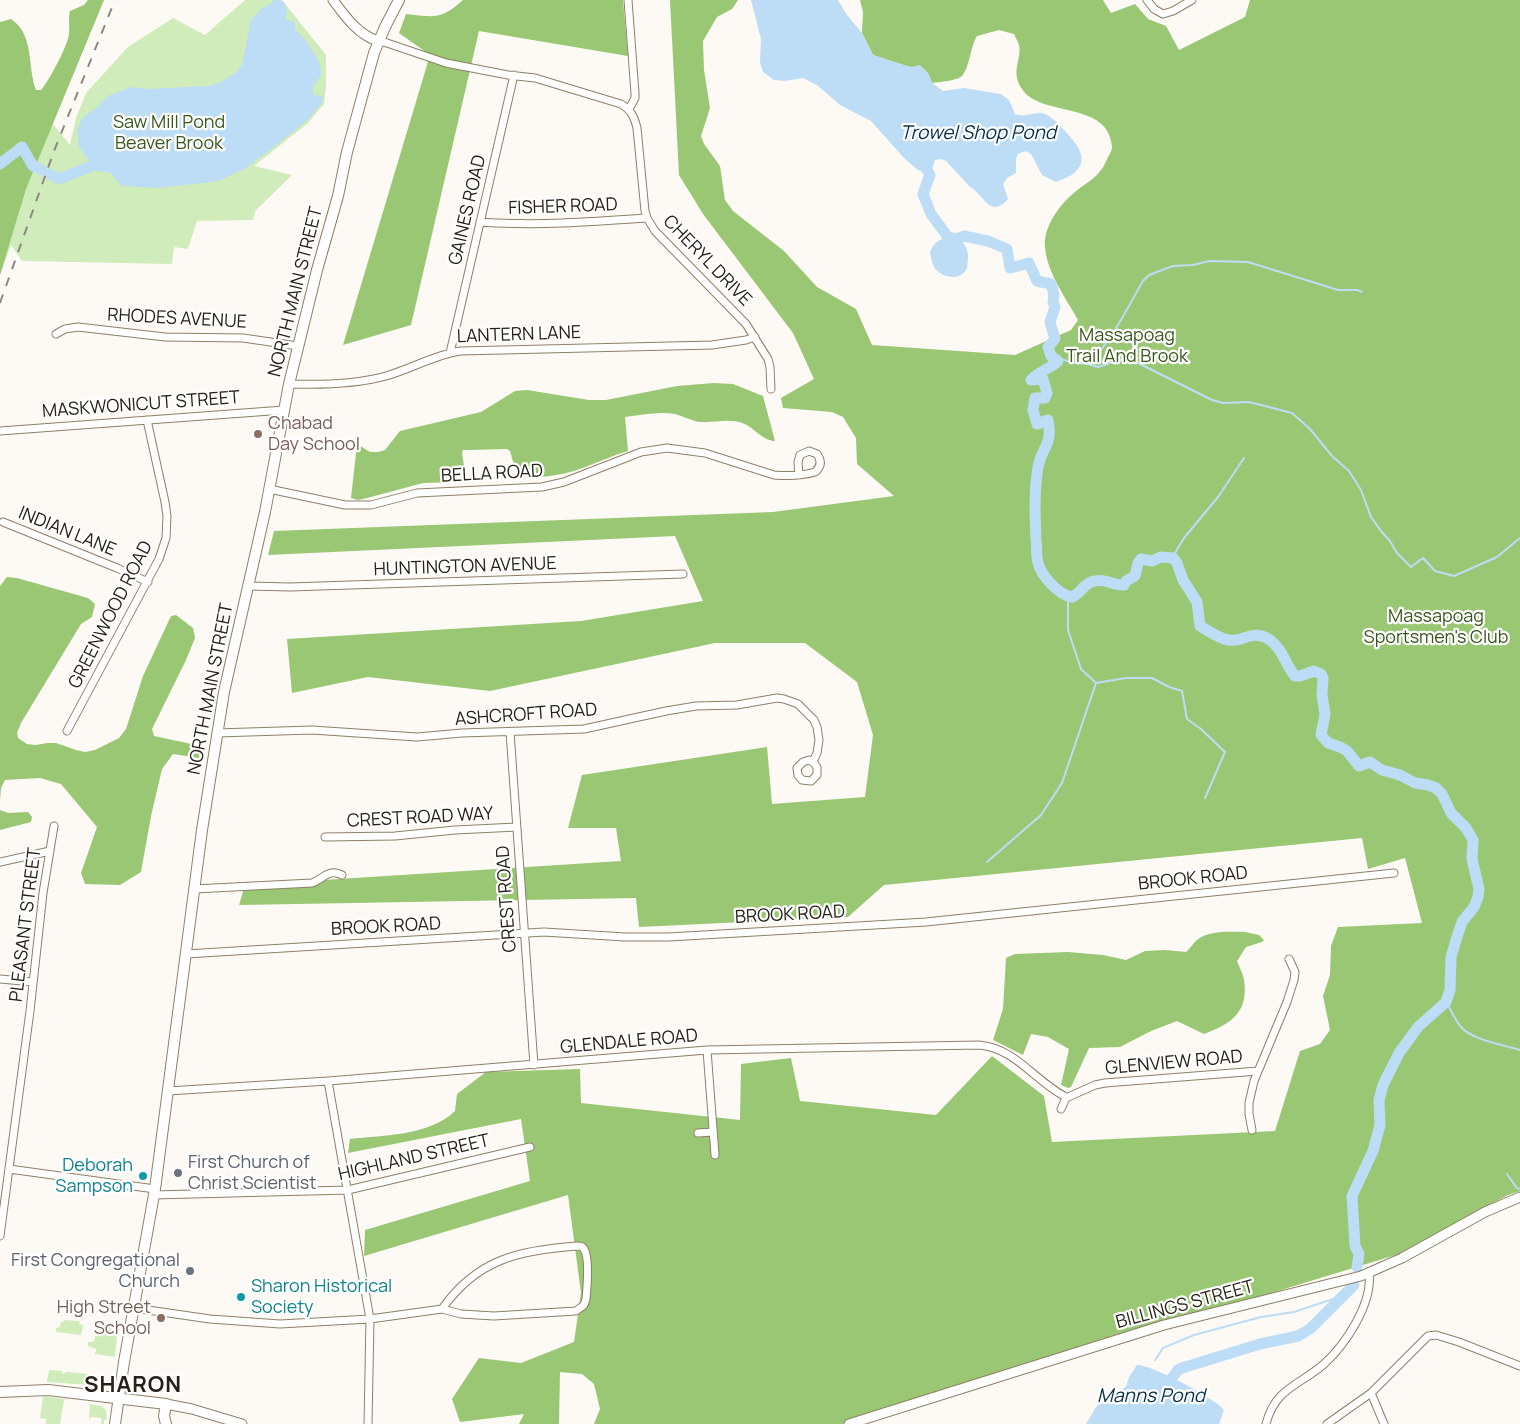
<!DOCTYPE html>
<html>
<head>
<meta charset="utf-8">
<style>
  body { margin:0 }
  canvas { display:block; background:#fdf9f4 }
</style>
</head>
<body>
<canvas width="1520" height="1424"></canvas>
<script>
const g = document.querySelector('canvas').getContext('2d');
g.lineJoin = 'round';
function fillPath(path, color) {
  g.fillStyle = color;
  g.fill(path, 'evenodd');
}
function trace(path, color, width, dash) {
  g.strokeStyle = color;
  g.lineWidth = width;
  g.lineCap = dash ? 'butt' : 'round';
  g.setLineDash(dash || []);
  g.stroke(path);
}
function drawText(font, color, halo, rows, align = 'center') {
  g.font = font + ' Manrope,sans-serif';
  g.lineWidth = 4.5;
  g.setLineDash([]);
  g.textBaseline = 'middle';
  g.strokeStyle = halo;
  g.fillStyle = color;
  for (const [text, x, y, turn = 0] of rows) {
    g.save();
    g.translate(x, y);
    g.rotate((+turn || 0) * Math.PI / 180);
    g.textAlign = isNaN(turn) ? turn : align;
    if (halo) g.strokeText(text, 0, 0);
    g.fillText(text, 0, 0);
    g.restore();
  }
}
const green = new Path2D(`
  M 245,0 L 282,0 L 326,55 L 326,86 L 324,104 L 308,123 L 254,166 L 292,175 L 255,211 L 253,220 L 197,221 L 188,249 L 174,247 L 172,264 L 22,261 L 11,245 L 0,275 L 0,129 L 52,123 L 70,145 L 76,118 L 86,93 L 128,47 L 173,18 L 205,35 Z
  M 64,1320 L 80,1321 L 79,1324 L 83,1325 L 81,1335 L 56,1332 L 56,1328 L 60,1327 L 61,1322 L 64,1322 Z
  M 98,1325 L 101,1328 L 112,1326 L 116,1329 L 117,1337 L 115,1357 L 94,1354 L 96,1352 L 96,1349 L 88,1346 L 88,1342 L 94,1342 Z
  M 49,1370 L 62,1371 L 62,1374 L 67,1372 L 88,1374 L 93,1378 L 111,1383 L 104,1386 L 47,1382 Z
  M 43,1396 L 70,1400 L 64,1400 L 60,1424 L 46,1424 L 46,1419 L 40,1418 Z
  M 90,1404 L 101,1406 L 106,1410 L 107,1420 L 104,1420 L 104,1424 L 101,1424 L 102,1418 L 91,1417 L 89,1420 Z`);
const forest = new Path2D(`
  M 88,0 L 104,0 L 26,189 L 0,275 L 0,22 L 11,19 C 35,35 27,67 36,90 L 41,90 C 49,81 68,45 69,34 C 70,25 68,19 70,11 L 84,5 Z
  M 463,0 L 623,0 L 628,56 L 479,31 L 411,325 L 343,345 L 430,55 L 399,33 L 406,14 C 434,17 441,20 463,0 Z
  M 670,0 L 738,0 L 732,9 L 717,17 L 703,41 L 704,70 L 710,108 L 701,136 L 704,144 L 720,166 L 725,200 L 733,211 L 784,251 L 817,287 L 856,309 L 872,345 L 1015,355 L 1071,330 L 1078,320 C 1066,298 1047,273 1045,247 C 1043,227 1060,204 1075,192 C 1090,180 1100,177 1108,157 C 1110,154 1112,150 1112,147 C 1109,100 1041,118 1022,89 C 1010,71 1022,60 1019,45 C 1018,41 1015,37 1014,34 L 999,30 L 977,36 C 970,47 969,74 959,78 C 951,81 940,82 932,83 L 928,73 L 873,55 L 862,33 L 863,12 L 860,0 L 1103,0 L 1111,13 L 1135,4 L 1148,19 L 1166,26 L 1179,50 L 1245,17 L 1250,0 L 1520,0 L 1520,1191 L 1508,1195 L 1399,1254 L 842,1424 L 594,1424 L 600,1409 L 594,1384 L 582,1374 L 560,1372 L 559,1424 L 519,1424 L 524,1414 L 460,1422 L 452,1399 L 479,1358 L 521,1363 L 574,1342 L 581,1293 L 568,1195 L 364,1256 L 365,1230 L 530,1181 L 521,1119 L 348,1153 L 350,1139 C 384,1135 429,1136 455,1111 L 457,1094 L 486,1072 L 580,1069 L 581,1103 L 740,1120 L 741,1064 L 791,1058 L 800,1101 L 936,1115 L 992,1056 L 1044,1096 L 1052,1142 L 1275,1131 L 1300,1051 L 1320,1044 L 1330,1030 L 1323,996 L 1330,975 L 1331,946 L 1338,927 L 1422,923 L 1405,858 L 1368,869 L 1362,838 L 884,885 L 848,917 L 639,927 L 636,898 L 239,905 L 245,885 L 621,861 L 616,828 L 568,828 L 582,775 L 767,747 L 772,804 L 865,797 L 873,735 L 857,682 L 805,643 L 715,643 L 490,691 L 368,677 L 292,693 L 287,639 L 581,621 L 703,601 L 675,536 L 268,555 L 274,531 L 773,512 L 894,496 L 857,464 L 856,438 L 843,417 L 832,412 L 783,408 L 781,398 L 814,379 L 793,333 L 703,214 L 679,175 Z
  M 714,383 L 733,384 L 763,396 L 775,441 C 760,440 753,425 739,422 C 726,419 713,423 700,422 C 692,421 683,416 675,414 C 659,411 641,415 625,417 L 628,451 C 614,455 601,461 588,466 C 568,474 546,478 526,477 L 514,465 L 510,451 L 507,449 L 467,450 L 463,450 L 462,453 L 466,478 L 465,481 L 462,482 L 423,483 L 367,498 L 358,500 L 351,498 L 357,444 L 370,452 L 378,452 L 385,450 L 400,431 L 481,412 L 515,391 L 527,390 L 589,400 L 606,400 L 677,386 Z
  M 7,577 L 17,578 L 88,598 L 95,604 L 92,617 L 81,624 L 21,723 L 17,733 L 18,738 L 27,744 L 36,745 L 47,743 L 56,743 L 76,750 L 85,752 L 95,750 L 119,738 L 126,729 L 143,676 L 171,616 L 176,615 L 193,628 L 195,638 L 186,660 L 152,729 L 154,736 L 201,746 L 199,758 L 173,754 L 162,769 L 151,816 L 141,872 L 120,885 L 85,884 L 81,873 L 97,827 L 61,784 L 40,778 L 5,780 L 1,788 L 0,801 L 0,586 Z
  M 0,810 L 8,813 L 28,812 L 32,817 L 31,822 L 0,830 Z
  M 1245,932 L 1259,935 L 1264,940 L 1262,942 L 1246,947 L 1237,961 C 1239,967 1243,973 1244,980 C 1249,1012 1231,1024 1204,1034 L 1177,1021 L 1151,1031 L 1120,1047 L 1089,1048 L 1071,1087 L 1068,1088 L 1061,1085 L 1069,1049 L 1048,1037 L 1031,1034 L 1023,1055 L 993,1040 L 1003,1009 L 1006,958 L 1015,954 L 1068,952 L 1103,955 L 1126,960 L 1145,951 L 1165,950 L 1186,952 C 1190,949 1193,943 1197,940 C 1210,930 1229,932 1245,932 Z`);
const water = new Path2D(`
  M 274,0 L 280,0 L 286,4 L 285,6 L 287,11 L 286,20 L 294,21 L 295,24 L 295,30 C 304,36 323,63 321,73 C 320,82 309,85 314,95 L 322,96 L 323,101 L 310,118 L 279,143 L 246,168 L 219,181 L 158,188 L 124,186 L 120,185 L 112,174 L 98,168 L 88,160 L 79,147 L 77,130 L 82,118 L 95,109 L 108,96 L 131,87 L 147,89 L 208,86 L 219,83 L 236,72 L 242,65 L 251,20 L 261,9 L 270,4 Z
  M 751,0 L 838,0 L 847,15 L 862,33 L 873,55 L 910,67 L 920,65 L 928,73 L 932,83 L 943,91 L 964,88 L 1001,94 L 1009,100 L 1015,114 C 1027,118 1032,112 1042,113 C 1051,115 1058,124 1064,130 C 1074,141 1092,159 1074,173 C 1070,177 1062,179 1056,182 L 1042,175 L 1031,154 L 1026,151 L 1018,154 L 1016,159 L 1016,173 L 1007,178 L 1003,184 L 1008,199 C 990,220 983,193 970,187 L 946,161 L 941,159 L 935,160 L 930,175 L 918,170 L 904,158 L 871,121 L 840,105 L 817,85 L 803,78 L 785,81 L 774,80 L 763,72 L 760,63 L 761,39 Z
  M 948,237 C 962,238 969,246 968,260 C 967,263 968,266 967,268 C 961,282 941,278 934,267 C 932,263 931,257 930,252 C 934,243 938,240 948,237 Z
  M 1137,1365 C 1152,1365 1215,1398 1224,1410 L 1219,1424 L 1086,1424 L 1096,1407 L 1104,1399 L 1126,1387 L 1129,1377 Z`);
const stream = new Path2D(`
  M 1051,356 C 1060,358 1076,366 1085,363 C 1104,357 1132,299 1143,281 L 1149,275 L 1173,266 L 1193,265 L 1209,261 L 1248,262 L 1338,290 L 1357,290 L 1362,292
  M 1084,363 L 1098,367 L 1119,360 L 1134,361 L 1212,400 L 1223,403 L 1249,402 L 1292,413 L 1310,429 L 1332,456 L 1349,471 L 1361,490 L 1371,517 L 1381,531 L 1390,541 L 1397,553 L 1411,567 L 1423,558 L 1435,571 L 1454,576 L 1497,557 L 1520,538
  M 1172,558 L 1184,538 L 1218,497 L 1244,458
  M 1096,683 L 1126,678 L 1152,678 L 1169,687 L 1182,691 L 1187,719 L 1201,729 L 1225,752 L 1205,798
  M 987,862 L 1041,815 L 1062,783 L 1096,683 L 1081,669 L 1068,630 L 1068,596
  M 1446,1002 C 1451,1010 1455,1020 1461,1027 C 1472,1040 1504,1045 1520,1050
  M 1507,1174 L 1516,1187 L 1519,1189
  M 1155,1360 L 1163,1348 L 1194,1335 L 1261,1317 L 1294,1312 L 1333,1299 L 1341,1299`);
const river = new Path2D(`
  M 922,161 L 930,175 L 923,194 L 931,214 L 948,237 L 957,239 L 964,236 L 988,241 L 1007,249 L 1010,268 L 1029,263 L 1037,281 L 1051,284 L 1054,295 L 1053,302 L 1055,307 L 1050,322 L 1055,339 L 1048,347 L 1051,356 L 1058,361 C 1049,370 1040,370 1031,380 L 1043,379 L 1047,393 L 1045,398 L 1035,398 L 1033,410 L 1037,424 L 1048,420 C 1053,446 1042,446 1038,467 C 1034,491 1035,515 1036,540 C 1037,547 1036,556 1038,563 C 1041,575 1058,595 1072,597 C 1080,594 1083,585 1091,582 C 1104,577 1114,586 1124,585 L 1126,581 L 1135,576 L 1138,563 L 1141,559 L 1152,561 L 1161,557 L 1173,558 L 1177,563 L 1183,580 L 1197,602 L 1200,626 C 1209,631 1218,638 1228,640 C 1242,643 1253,628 1270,640 C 1283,649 1286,666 1295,676 L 1300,676 L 1314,671 L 1321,674 L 1323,678 L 1322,695 L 1325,714 L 1321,735 L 1328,743 L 1340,747 L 1347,751 L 1359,766 L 1370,762 L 1382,770 L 1400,775 L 1415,783 L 1428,785 L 1436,788 L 1442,794 L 1451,813 L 1466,828 L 1473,840 L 1472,859 L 1479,889 L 1478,897 L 1474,907 L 1462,922 L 1457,937 L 1451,957 L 1450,990 L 1446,1002 L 1418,1027 L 1399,1053 L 1383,1085 L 1379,1100 L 1380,1125 L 1373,1151 L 1352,1196 L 1355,1246 L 1359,1254 L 1357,1267
  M 0,164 L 22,147 L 33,166 L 42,170
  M 50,174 L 59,179 L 94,165 L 109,167
  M 1172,1378 L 1178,1370 L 1182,1368 L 1260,1344 L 1298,1336 L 1310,1329 L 1354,1285`);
const minor = new Path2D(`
  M 628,0 L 635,93 L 635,98 L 629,109
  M 1147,0 L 1154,9 L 1163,14 L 1173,11 L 1192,0
  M 378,41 L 387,43 L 446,63 L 508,75 L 535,78 L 621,104 C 631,110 634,116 637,128 L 645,211 L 647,218 L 655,231 L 746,324 L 768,359 L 770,367 L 771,389
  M 480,222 C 536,226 591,222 647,218
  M 56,334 L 65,329 L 78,327 L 165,337 L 243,338 L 298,346
  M 450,353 L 514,75
  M 289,384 C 318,385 357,384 386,376 C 411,369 434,355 460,351 L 712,345 L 746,340 L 755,337
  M 0,431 L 284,410
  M 269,489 L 345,505 L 371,505 L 417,493 L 542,487 L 564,482 L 641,452 L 667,448 L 705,453 L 774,475 C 787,476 802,476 815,472 C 821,467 822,461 817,454 L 809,451 L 800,455 L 798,462 L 799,475
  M 3,522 L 117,568 L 148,582
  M 248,586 L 290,587 L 683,574
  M 67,731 L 159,559 L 166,538 L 167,516 L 165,502 L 147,420
  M 510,732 L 534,1065
  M 217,733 L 312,730 L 417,737 L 462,733 L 584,729 L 666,711 L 696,706 L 737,705 L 777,698 L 784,699 L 798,704 L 814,720 L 817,727 L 819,740 L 817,753 L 813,762 L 809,760 L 803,762 L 797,768 L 798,775 L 802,780 L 811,781 L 817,775 L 817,767 L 813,762
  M 325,837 L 395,836 L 455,830 L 517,827
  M 0,862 L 50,851
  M 194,889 L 312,883 C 323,879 329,868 342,875
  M 186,954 L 544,932 L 625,937 L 669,937 L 926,922 L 1394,873
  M 0,979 L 33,982
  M 707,1050 L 715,1155
  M 328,1081 L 370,1319 L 368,1424
  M 168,1091 L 328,1081 L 707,1050 L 979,1045 C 1015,1048 1034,1080 1064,1096 L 1066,1098 L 1061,1109
  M 1066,1098 L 1095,1085 L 1105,1083 L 1258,1071
  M 1252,1130 L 1249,1114 L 1249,1103 L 1254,1081 L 1287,1002 L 1294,980 L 1295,972 L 1289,959
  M 698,1133 L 713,1132
  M 9,1169 L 155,1189
  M 154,1195 L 348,1190 L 530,1147
  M 0,1236 L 30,1011 L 43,893 L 54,826
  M 134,1308 L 210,1319 L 280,1324 L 370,1319 L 442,1309 L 461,1314 L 494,1316 L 576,1311 L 584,1305 L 586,1299 C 587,1288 590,1258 584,1249 C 582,1246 581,1246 577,1246 C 520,1250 477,1259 442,1309
  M 1371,1393 L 1384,1424
  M 1266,1424 C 1275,1388 1300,1385 1324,1364 C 1346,1344 1373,1303 1369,1273
  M 1327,1424 L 1371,1393 L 1428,1336 L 1436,1335 L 1459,1342 L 1520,1366`);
const tertiary = new Path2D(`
  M 333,0 C 345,16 358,35 378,41
  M 166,1404 L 192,1409 L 242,1424
  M 849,1424 L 1164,1325 L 1361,1276 L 1402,1258 L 1485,1212 L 1520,1197`);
const secondary = new Path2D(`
  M 0,1392 L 48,1390 L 166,1404 L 164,1416 L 166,1424
  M 115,1424 L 124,1362 L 155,1189 L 202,830 L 224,692 L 265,512 L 289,384 L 317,270 L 338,196 L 347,152 L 374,53 L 385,27 L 399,0`);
const rail = new Path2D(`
  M 0,303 L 54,151 L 115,0`);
const markers = [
  [258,434,5,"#8d6e63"],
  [178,1173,5,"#6b7280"],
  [143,1176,5,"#0f9aa8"],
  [190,1271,5,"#6b7280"],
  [241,1297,5,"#0f9aa8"],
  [161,1318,5,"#8d6e63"]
];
const parkNames = [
  ["Saw Mill Pond",169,123],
  ["Beaver Brook",169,144],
  ["Massapoag",1127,336],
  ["Trail And Brook",1127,357],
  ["Massapoag",1436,617],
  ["Sportsmen's Club",1436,638]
];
const streetNames = [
  ["FISHER ROAD",563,207,-2],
  ["GAINES ROAD",468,210,-77],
  ["CHERYL DRIVE",707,261,46],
  ["NORTH MAIN STREET",296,292,-76],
  ["RHODES AVENUE",177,319,3],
  ["LANTERN LANE",519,335,-2],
  ["MASKWONICUT STREET",141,405,-4],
  ["BELLA ROAD",492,474,-3],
  ["INDIAN LANE",67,532,22],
  ["HUNTINGTON AVENUE",465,567,-2],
  ["GREENWOOD ROAD",111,615,-63],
  ["NORTH MAIN STREET",211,689,-79],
  ["ASHCROFT ROAD",526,715,-4],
  ["CREST ROAD WAY",420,818,-3],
  ["BROOK ROAD",1193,879,-6],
  ["CREST ROAD",507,899,-94],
  ["BROOK ROAD",790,915,-3],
  ["PLEASANT STREET",26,925,-83],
  ["BROOK ROAD",386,927,-3],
  ["GLENDALE ROAD",629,1042,-5],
  ["GLENVIEW ROAD",1174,1063,-5],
  ["HIGHLAND STREET",414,1158,-13],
  ["BILLINGS STREET",1185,1305,-15]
];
const educationNames = [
  ["Chabad",268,424],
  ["Day School",268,445],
  ["High Street",151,1308,"right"],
  ["School",151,1329,"right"]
];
const worshipNames = [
  ["First Church of",188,1163],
  ["Christ Scientist",188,1184],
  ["First Congregational",180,1261,"right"],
  ["Church",180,1282,"right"]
];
const cultureNames = [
  ["Deborah",133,1166],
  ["Sampson",133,1187],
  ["Sharon Historical",251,1287,"left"],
  ["Society",251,1308,"left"]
];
const waterNames = [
  ["Trowel Shop Pond",978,134],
  ["Manns Pond",1151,1397]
];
const districtNames = [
  ["SHARON",133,1386]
];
fillPath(green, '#d0ecba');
fillPath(forest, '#9ac773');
fillPath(water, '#bcddf5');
trace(stream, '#bcddf5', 2);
trace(river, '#bcddf5', 11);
trace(minor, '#8e7f67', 9);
trace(tertiary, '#8e7f67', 11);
trace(secondary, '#8e7f67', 12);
trace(minor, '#fff', 7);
trace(tertiary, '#fff', 9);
trace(secondary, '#fff', 10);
trace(rail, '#8d8881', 2, [9, 9]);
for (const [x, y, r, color] of markers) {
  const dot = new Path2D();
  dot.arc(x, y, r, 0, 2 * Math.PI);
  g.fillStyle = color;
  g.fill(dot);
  trace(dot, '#fff', 2);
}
drawText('18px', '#3a561c', '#fff', parkNames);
drawText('18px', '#272118', '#fff', streetNames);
drawText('18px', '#785e54', '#fff', educationNames, 'left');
drawText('18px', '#5b616d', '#fff', worshipNames, 'left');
drawText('18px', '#0d838f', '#fff', cultureNames, 'right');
drawText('italic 19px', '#062f47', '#fff', waterNames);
g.letterSpacing = '1px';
drawText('bold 22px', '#272118', '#fff', districtNames);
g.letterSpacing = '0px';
</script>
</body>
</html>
